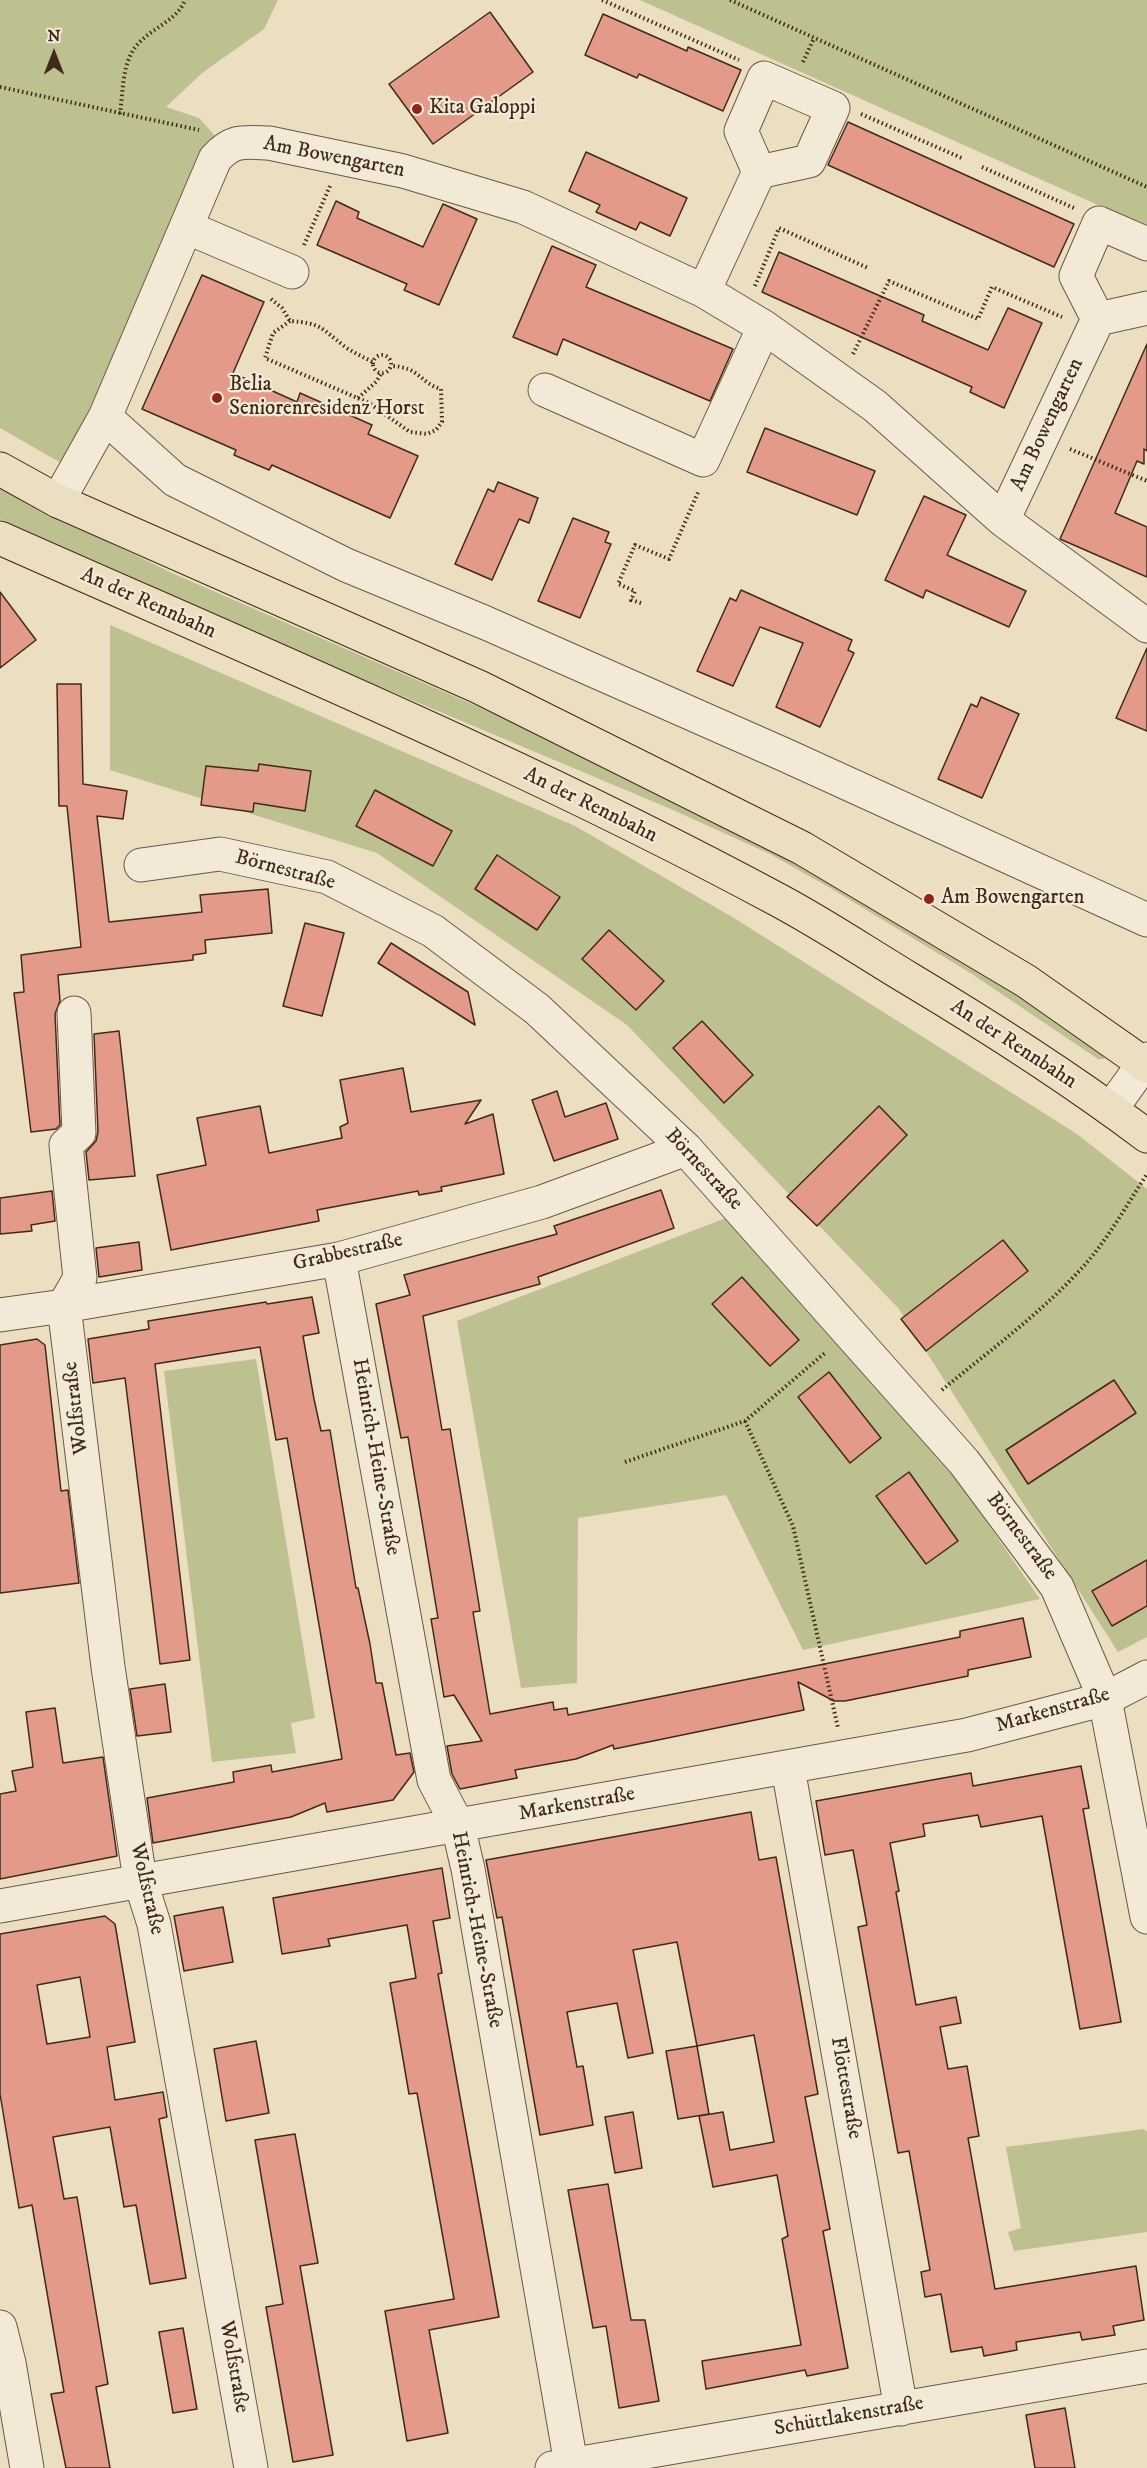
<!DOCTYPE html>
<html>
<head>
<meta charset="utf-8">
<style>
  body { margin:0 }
  #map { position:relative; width:1147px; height:2468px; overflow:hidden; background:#ebdec1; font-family:"IM FELL DW Pica",serif }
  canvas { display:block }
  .north { position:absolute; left:24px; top:24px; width:60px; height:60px; -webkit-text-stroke:4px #f2ead7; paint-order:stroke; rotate:0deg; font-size:16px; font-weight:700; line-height:24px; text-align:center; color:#402b1a }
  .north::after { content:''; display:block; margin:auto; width:21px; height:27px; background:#402b1a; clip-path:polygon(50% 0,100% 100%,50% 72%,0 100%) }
</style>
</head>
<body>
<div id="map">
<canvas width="1147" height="2468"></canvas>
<div class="north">N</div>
</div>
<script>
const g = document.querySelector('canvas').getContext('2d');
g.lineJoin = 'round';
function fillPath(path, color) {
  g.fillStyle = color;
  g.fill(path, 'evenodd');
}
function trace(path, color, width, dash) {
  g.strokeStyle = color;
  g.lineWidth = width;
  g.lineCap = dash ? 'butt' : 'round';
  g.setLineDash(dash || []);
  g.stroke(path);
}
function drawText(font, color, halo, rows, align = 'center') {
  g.font = font + ' "IM FELL DW Pica",serif';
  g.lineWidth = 4.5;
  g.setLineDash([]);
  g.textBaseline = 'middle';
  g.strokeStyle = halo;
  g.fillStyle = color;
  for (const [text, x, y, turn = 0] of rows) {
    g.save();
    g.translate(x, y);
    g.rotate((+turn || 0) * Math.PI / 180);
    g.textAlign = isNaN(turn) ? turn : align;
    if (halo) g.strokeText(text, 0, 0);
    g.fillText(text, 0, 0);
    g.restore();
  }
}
const green = new Path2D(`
  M 0,0 L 278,0 L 264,29 L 202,73 L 166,107 L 199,118 L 218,139 L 63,464 L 0,428 Z
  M 640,0 L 1147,0 L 1147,227 Z
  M 0,489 L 172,573 L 520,725 L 772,848 L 1002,985 L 1103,1054 L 1104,1059 L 1098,1059 L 972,974 L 832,889 L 770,854 L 673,810 L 331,666 L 0,519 Z
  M 110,625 L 575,826 L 734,918 L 1077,1134 L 1147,1189 L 1147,1637 L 1118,1652 L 899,1309 L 627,1025 L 377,853 L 110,770 Z
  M 726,1218 L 939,1453 L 1040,1599 L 803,1650 L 726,1495 L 578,1518 L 577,1683 L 521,1688 L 457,1321 Z
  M 256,1359 L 315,1718 L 291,1723 L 296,1753 L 212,1762 L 164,1371 Z
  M 1144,2129 L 1147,2132 L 1147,2232 L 1014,2251 L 1008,2232 L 1021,2228 L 1006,2147 Z`);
const building = new Path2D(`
  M 490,12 L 533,72 L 433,144 L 389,84 Z
  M 603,14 L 687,51 L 688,47 L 741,70 L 723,111 L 639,74 L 637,78 L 585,55 Z
  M 848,122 L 1074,224 L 1054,267 L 828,165 Z
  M 586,152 L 687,198 L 670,236 L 640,222 L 636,230 L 596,212 L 600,205 L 569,191 Z
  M 336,201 L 359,212 L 357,218 L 423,247 L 443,204 L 477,219 L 439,305 L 404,290 L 407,284 L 317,245 Z
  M 552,246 L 596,265 L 586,287 L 733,349 L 710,401 L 563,339 L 557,355 L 513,337 Z
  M 779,252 L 924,315 L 922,321 L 988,350 L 1008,308 L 1042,323 L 1004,408 L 970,392 L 972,387 L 762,292 Z
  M 202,275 L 264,302 L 233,373 L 297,402 L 300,393 L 372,425 L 368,434 L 418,456 L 390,518 L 272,465 L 269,470 L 234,455 L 236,450 L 142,409 Z
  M 1147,344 L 1147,451 L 1144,449 L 1144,464 L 1137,461 L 1115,513 L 1147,527 L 1147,577 L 1060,539 Z
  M 765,428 L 875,471 L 857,515 L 747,472 Z
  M 498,482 L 538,498 L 529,523 L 519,519 L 492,580 L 455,564 L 488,489 L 494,492 Z
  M 924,496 L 966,515 L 947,555 L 1026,591 L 1009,627 L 926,590 L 923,598 L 885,580 Z
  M 573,518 L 609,532 L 605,542 L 611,544 L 580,618 L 538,601 Z
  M 741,590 L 852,640 L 848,650 L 854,653 L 820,727 L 776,707 L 803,643 L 760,627 L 733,686 L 697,671 L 730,598 L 736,601 Z
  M 0,592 L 36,640 L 0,668 Z
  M 1147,648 L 1147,731 L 1116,718 Z
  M 57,684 L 81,684 L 83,784 L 127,791 L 123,819 L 97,816 L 109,922 L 202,912 L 200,895 L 268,889 L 272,933 L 205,940 L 206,953 L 193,955 L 193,960 L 58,975 L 60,1001 L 55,1014 L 60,1125 L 56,1129 L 31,1132 L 14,993 L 24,992 L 21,955 L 81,947 L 67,806 L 59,806 Z
  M 981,697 L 1019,714 L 982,798 L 938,779 L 971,704 L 977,707 Z
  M 259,764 L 311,771 L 305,811 L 254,803 L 253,812 L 201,805 L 206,766 L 258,771 Z
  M 375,790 L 452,831 L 433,866 L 356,826 Z
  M 497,855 L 560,897 L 537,930 L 475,889 Z
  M 305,923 L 344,933 L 322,1016 L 283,1006 Z
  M 609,930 L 664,981 L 636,1010 L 582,959 Z
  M 391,943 L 468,992 L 475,1025 L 378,963 Z
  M 702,1021 L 753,1075 L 724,1103 L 673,1048 Z
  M 119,1031 L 135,1176 L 89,1180 L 86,1152 L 96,1141 L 98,1132 L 94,1034 Z
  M 403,1068 L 411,1112 L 481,1100 L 465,1124 L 493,1114 L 504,1174 L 441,1187 L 442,1191 L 419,1195 L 418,1191 L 317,1210 L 319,1221 L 171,1250 L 157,1175 L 206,1165 L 197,1118 L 260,1106 L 269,1153 L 342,1138 L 340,1127 L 348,1123 L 340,1080 Z
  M 557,1091 L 565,1117 L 606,1103 L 618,1139 L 554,1161 L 532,1100 Z
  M 879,1106 L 907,1135 L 817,1226 L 787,1197 Z
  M 661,1190 L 674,1228 L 538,1277 L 540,1284 L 423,1316 L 442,1430 L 450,1429 L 470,1550 L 480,1611 L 473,1612 L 490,1714 L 553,1702 L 554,1710 L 567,1708 L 568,1715 L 960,1637 L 960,1631 L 1023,1618 L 1031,1657 L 968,1670 L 968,1676 L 845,1701 L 834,1701 L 798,1682 L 804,1710 L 614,1749 L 613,1745 L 576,1759 L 515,1770 L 517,1778 L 460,1789 L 452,1774 L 447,1746 L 482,1741 L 454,1695 L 444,1697 L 431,1619 L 438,1618 L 408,1437 L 401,1438 L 376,1304 L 410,1295 L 404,1275 L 557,1234 L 554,1226 Z
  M 52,1191 L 55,1221 L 31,1225 L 32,1231 L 0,1234 L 0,1198 Z
  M 1003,1240 L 1028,1271 L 926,1351 L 901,1319 Z
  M 139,1242 L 142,1270 L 99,1277 L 96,1248 Z
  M 742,1277 L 799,1340 L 770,1366 L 712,1304 Z
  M 312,1297 L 319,1333 L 303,1336 L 314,1399 L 321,1431 L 330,1430 L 356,1588 L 358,1588 L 370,1644 L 376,1683 L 382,1683 L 396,1755 L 410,1753 L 414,1772 L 393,1800 L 327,1812 L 325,1803 L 291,1817 L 153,1843 L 147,1798 L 234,1782 L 233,1772 L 271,1765 L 272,1772 L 342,1759 L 287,1438 L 276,1440 L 260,1347 L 155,1364 L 190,1660 L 160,1664 L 125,1378 L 93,1383 L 88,1339 L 149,1329 L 148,1321 L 266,1302 L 267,1304 Z
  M 37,1339 L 45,1345 L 61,1491 L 68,1490 L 79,1583 L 0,1593 L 0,1345 Z
  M 829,1372 L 881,1438 L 850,1463 L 798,1397 Z
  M 1114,1380 L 1136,1413 L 1028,1484 L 1006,1450 Z
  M 909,1472 L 958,1541 L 926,1564 L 876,1496 Z
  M 1147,1560 L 1147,1606 L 1112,1626 L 1092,1591 Z
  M 165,1684 L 171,1732 L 137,1736 L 130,1689 Z
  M 55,1708 L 63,1763 L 103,1757 L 117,1856 L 0,1879 L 0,1794 L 16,1791 L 12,1771 L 33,1767 L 26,1712 Z
  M 1081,1766 L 1089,1808 L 1083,1809 L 1121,2022 L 1080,2029 L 1042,1816 L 981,1827 L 978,1815 L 923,1824 L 925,1836 L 890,1843 L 899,1891 L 896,1892 L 916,2005 L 956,1997 L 961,2023 L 940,2027 L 948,2069 L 967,2066 L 979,2136 L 968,2138 L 995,2289 L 1136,2266 L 1144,2320 L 1113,2326 L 1115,2335 L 1082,2340 L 1080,2332 L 1016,2342 L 1017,2350 L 984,2356 L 982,2347 L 951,2352 L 941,2294 L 925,2297 L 921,2272 L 930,2270 L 909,2151 L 898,2153 L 858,1927 L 867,1925 L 853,1850 L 825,1855 L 816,1801 L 971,1773 L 973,1786 Z
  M 751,1812 L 759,1860 L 776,1857 L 818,2094 L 805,2097 L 830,2229 L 823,2231 L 848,2368 L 807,2376 L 805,2370 L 706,2389 L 702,2361 L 801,2345 L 782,2239 L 788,2236 L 777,2175 L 713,2187 L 699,2116 L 723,2112 L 730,2150 L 774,2142 L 754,2035 L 697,2046 L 677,1942 L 633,1950 L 653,2053 L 628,2058 L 617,2003 L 567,2012 L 577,2067 L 583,2066 L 593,2125 L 540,2135 L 502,1917 L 497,1918 L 486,1860 Z
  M 442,1868 L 450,1918 L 433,1921 L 442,1973 L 438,1974 L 499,2317 L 429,2330 L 448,2433 L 407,2441 L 385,2311 L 454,2299 L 417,2093 L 409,2094 L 390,1983 L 416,1978 L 407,1925 L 328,1939 L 330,1946 L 282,1954 L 273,1898 Z
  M 223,1907 L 233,1962 L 184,1971 L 174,1916 Z
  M 105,1916 L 115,1924 L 135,2042 L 107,2047 L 115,2100 L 163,2092 L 167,2117 L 159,2119 L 186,2278 L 150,2284 L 136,2205 L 124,2207 L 110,2127 L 53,2137 L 64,2199 L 77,2197 L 108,2384 L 96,2387 L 110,2468 L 66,2468 L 51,2394 L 64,2392 L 32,2205 L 19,2208 L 0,2094 L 0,1934 ZM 80,1977 L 90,2037 L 47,2044 L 37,1985 Z
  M 256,2041 L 269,2113 L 226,2121 L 214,2049 Z
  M 697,2046 L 709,2114 L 678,2119 L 666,2051 Z
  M 633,2112 L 642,2168 L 615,2173 L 605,2117 Z
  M 295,2134 L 318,2263 L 300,2266 L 333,2455 L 293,2462 L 266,2307 L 283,2304 L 255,2140 Z
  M 608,2184 L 631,2320 L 645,2320 L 659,2401 L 619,2408 L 606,2326 L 593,2328 L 568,2190 Z
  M 183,2328 L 197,2409 L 173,2413 L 159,2332 Z
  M 1065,2408 L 1075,2468 L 1035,2468 L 1026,2415 Z`);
const path = new Path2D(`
  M 602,0 L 739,60
  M 730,0 L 1147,187
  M 803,62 L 814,38
  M 0,87 L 199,130
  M 120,114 C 123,92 122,62 137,45 C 151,28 177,21 185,0
  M 861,114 L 964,159
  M 982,167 L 1074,208
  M 304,245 L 330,186
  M 755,286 L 779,228 L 868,268
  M 271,299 L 282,308 L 290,321 C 321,323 321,328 344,346 C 352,352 363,357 373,362
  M 290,321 L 273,333 L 265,358 L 369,403 L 410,432 L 427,434 L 436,430 L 442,422 L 441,389 C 420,383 420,367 391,366
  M 853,354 L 889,281 L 978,319 L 992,287 L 1062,317
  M373 364a9 9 0 1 1 18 0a9 9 0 1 1-18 0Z
  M 358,398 L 376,382 L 381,374
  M 1070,449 L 1147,481
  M 641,603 L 631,600 L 635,591 L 618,584 L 635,545 L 669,559 L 699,490
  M 942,1390 C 989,1351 1040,1314 1081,1269 C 1107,1241 1126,1206 1147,1174
  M 745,1421 L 793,1526 L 838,1728
  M 625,1462 L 745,1421 L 826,1352`);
const minor = new Path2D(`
  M 186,227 L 292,272
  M 704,291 L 759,172 L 809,161 L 833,108 L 764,78 L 741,131 L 759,172
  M 1098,319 L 1076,276 L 1099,223 L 1147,244
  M 1098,319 L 1147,308
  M 545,390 L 703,460 L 764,327
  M 105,417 L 175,480 L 346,565 L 486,623 L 785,755 L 1147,920
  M 58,501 L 105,417 L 215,159 C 233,139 244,142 269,143 L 403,171 L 523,207 L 704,291 L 764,327 L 875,406 L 1003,520 L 1147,626
  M 1003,520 L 1098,319
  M 141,865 L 220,854 L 327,877 L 433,931 L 537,1009 L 686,1149 L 964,1462 L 1057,1587 L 1105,1699 L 1147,1917
  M 74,1013 L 79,1133 L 66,1145 L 80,1278 L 64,1306 L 108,1667 L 140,1880 L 154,1924 L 251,2468
  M 1111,1109 L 1147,1059
  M 339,1259 L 434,1780 L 458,1826 L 468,1869 L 571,2464
  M 0,1315 L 64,1306 L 339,1259 L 542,1202 L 686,1149
  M 788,1768 L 901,2409
  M 0,1906 L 967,1735 L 1105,1699 L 1147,1677
  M 0,2327 L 9,2363 L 27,2468
  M 552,2468 L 1147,2366`);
const major = new Path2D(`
  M 0,469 L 58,501 L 479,687 L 802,848 L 1026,981 L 1147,1066
  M 0,538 C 261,654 528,765 780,901 C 823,924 865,952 908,978 C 990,1027 1071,1079 1147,1136`);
const markers = [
  [417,109,6,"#8f2418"],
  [217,398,6,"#8f2418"],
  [929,899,6,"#8f2418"]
];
const poiNames = [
  ["Kita Galoppi",429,109],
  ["Belia",229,386],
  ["Seniorenresidenz Horst",229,410],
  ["Am Bowengarten",941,899]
];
const streetNames = [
  ["Am Bowengarten",334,158,11],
  ["Am Bowengarten",1048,425,-65],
  ["An der Rennbahn",148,604,24],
  ["An der Rennbahn",590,806,26],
  ["Börnestraße",285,871,15],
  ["An der Rennbahn",1013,1045,33],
  ["Börnestraße",703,1170,47],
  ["Grabbestraße",348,1253,-13],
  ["Wolfstraße",77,1408,-97],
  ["Heinrich-Heine-Straße",375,1457,80],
  ["Börnestraße",1021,1537,53],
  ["Markenstraße",1053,1711,-16],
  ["Markenstraße",577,1805,-10],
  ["Wolfstraße",146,1889,77],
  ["Heinrich-Heine-Straße",476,1930,79],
  ["Flöttestraße",845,2088,80],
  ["Wolfstraße",233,2367,80],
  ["Schüttlakenstraße",849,2417,-10]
];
fillPath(green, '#bdc08f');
fillPath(building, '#e39a88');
trace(building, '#402b1a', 1.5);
trace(minor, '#6b5844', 35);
trace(major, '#402b1a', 35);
trace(path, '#402b1a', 4, [1.5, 3]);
trace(minor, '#f2ead7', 33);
trace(major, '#ebdec1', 33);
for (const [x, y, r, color] of markers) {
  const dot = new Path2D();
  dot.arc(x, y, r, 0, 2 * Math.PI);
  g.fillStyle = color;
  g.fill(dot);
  trace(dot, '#f2ead7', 2);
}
drawText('21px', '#402b1a', '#f2ead7', poiNames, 'left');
drawText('21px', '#402b1a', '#f2ead7', streetNames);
</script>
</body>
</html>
